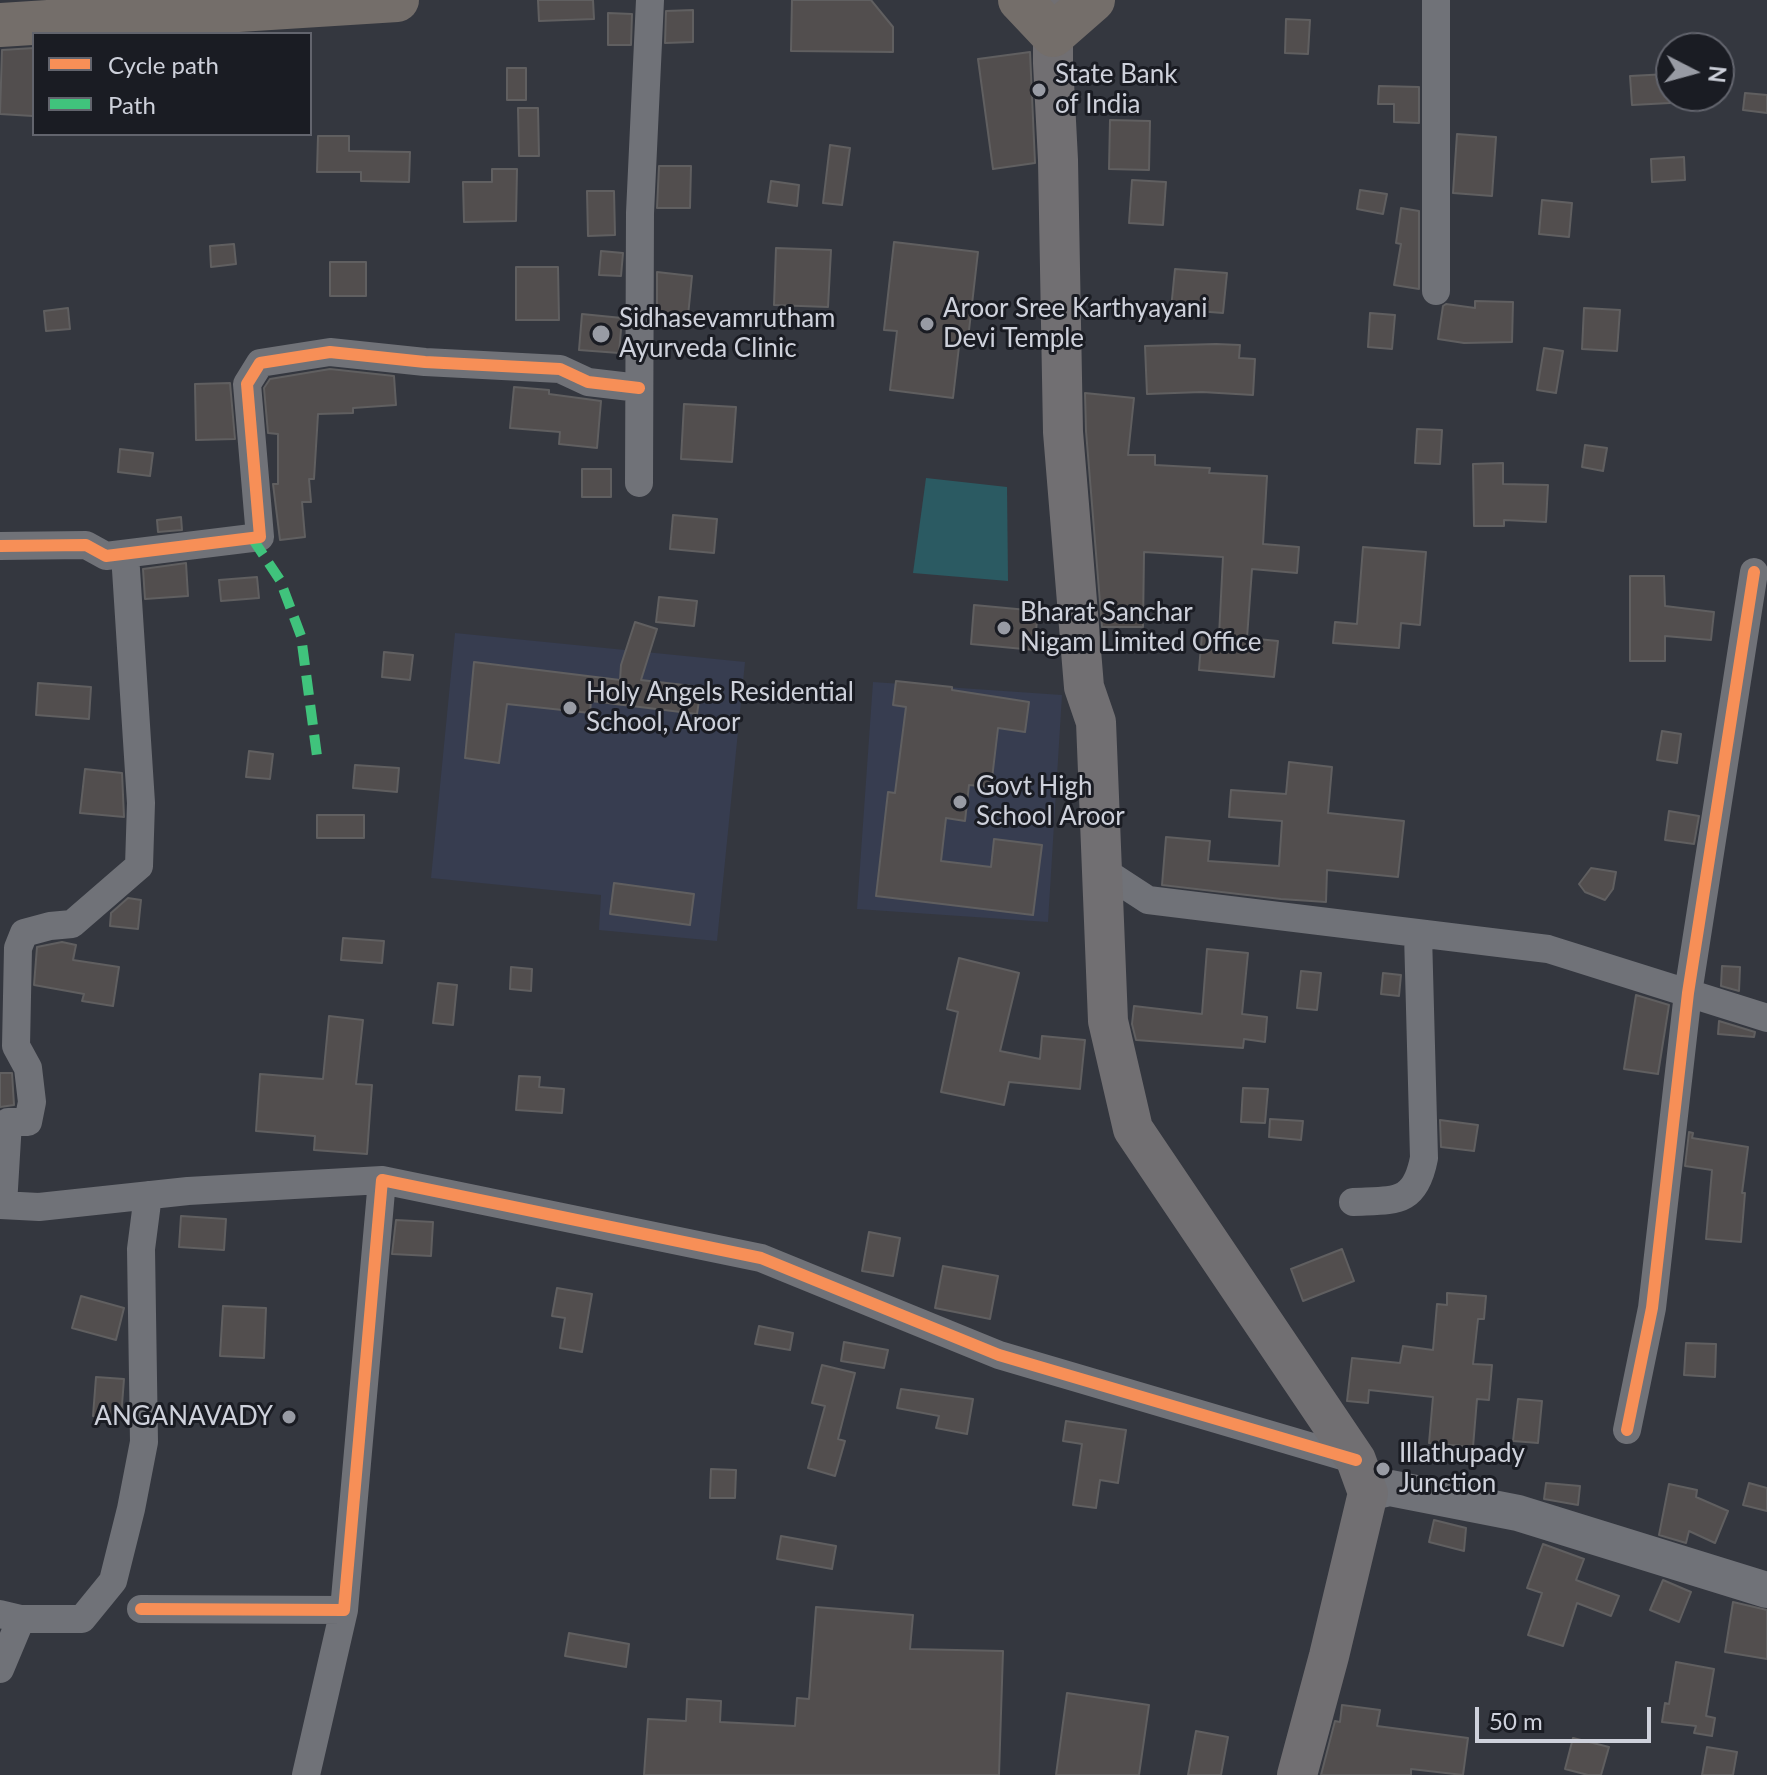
<!DOCTYPE html>
<html>
<head>
<meta charset="utf-8">
<style>
  body { margin:0 }
  #map { position:relative; width:1767px; height:1775px; overflow:hidden; background:#34373f; font-family:Lato,sans-serif }
  canvas { display:block }
  .legend { position:absolute; left:32px; top:32px; width:280px; height:104px; box-sizing:border-box; background:#1a1c23; border:2px solid #62646d; margin:0; padding:10px 14px; list-style:none; font-size:24px; color:#ced1db }
  .legend li { display:flex; align-items:center; gap:16px; height:40px }
  .legend b { width:40px; border:2px solid #62646d }
  .north { position:absolute; left:1655px; top:32px; width:80px; height:80px; box-sizing:border-box; background:#1a1c23; border:2px solid #62646d; border-radius:50%; rotate:96deg; font-size:22px; font-weight:700; line-height:32px; text-align:center; color:#ced1db }
  .north::after { content:''; display:block; margin:auto; width:28px; height:36px; background:#989ba4; clip-path:polygon(50% 0,100% 100%,50% 72%,0 100%) }
  .scale { position:absolute; left:1475px; top:1707px; width:176px; height:36px; box-sizing:border-box; border:4px solid #ced1db; border-top:0; padding-left:10px; font-size:24px; line-height:28px; white-space:nowrap; color:#ced1db; -webkit-text-stroke:6px #1a1c23; paint-order:stroke }
</style>
</head>
<body>
<div id="map">
<canvas width="1767" height="1775"></canvas>
<ul class="legend">
<li><b style="height:10px;background:#f78f57"></b>Cycle path</li>
<li><b style="height:10px;background:#40c37c"></b>Path</li>
</ul>
<div class="north">N</div>
<div class="scale">50 m</div>
</div>
<script>
const g = document.querySelector('canvas').getContext('2d');
g.lineJoin = 'round';
function fillPath(path, color) {
  g.fillStyle = color;
  g.fill(path, 'evenodd');
}
function trace(path, color, width, dash) {
  g.strokeStyle = color;
  g.lineWidth = width;
  g.lineCap = dash ? 'butt' : 'round';
  g.setLineDash(dash || []);
  g.stroke(path);
}
function drawText(font, color, halo, rows, align = 'center') {
  g.font = font + ' Lato,sans-serif';
  g.lineWidth = 6;
  g.setLineDash([]);
  g.textBaseline = 'middle';
  g.strokeStyle = halo;
  g.fillStyle = color;
  for (const [text, x, y, turn = 0] of rows) {
    g.save();
    g.translate(x, y);
    g.rotate((+turn || 0) * Math.PI / 180);
    g.textAlign = isNaN(turn) ? turn : align;
    if (halo) g.strokeText(text, 0, 0);
    g.fillText(text, 0, 0);
    g.restore();
  }
}
const built = new Path2D(`
  M 455,633 L 745,662 L 717,941 L 599,930 L 601,895 L 431,878 Z
  M 873,682 L 1062,695 L 1048,922 L 857,909 Z`);
const water = new Path2D(`
  M 926,478 L 1007,487 L 1008,581 L 913,573 Z`);
const building = new Path2D(`
  M 538,0 L 593,0 L 594,19 L 539,21 Z
  M 792,0 L 871,0 L 893,27 L 893,52 L 791,51 Z
  M 693,10 L 693,42 L 665,43 L 666,11 Z
  M 608,13 L 632,14 L 631,45 L 608,45 Z
  M 1286,19 L 1310,20 L 1308,54 L 1285,53 Z
  M 34,48 L 33,116 L 0,114 L 2,50 Z
  M 1030,52 L 1035,163 L 993,169 L 978,59 Z
  M 507,68 L 526,68 L 526,100 L 507,100 Z
  M 1668,74 L 1670,103 L 1632,105 L 1630,76 Z
  M 1379,86 L 1419,87 L 1419,123 L 1394,122 L 1394,104 L 1378,104 Z
  M 1745,93 L 1767,95 L 1767,113 L 1743,110 Z
  M 518,108 L 538,108 L 539,156 L 519,156 Z
  M 1110,120 L 1150,121 L 1149,170 L 1109,169 Z
  M 1457,134 L 1496,137 L 1492,196 L 1453,193 Z
  M 318,136 L 349,136 L 349,151 L 410,152 L 409,182 L 361,181 L 361,172 L 317,172 Z
  M 830,145 L 850,148 L 842,205 L 823,203 Z
  M 1684,157 L 1685,180 L 1652,182 L 1651,159 Z
  M 659,166 L 691,166 L 690,208 L 657,208 Z
  M 492,169 L 517,169 L 516,221 L 464,222 L 463,182 L 492,182 Z
  M 1132,180 L 1166,182 L 1163,225 L 1129,223 Z
  M 771,181 L 799,185 L 797,206 L 768,202 Z
  M 1360,190 L 1387,194 L 1383,214 L 1357,209 Z
  M 587,191 L 614,191 L 615,235 L 588,236 Z
  M 1542,200 L 1572,203 L 1569,237 L 1539,234 Z
  M 1401,208 L 1419,211 L 1419,289 L 1394,285 L 1401,244 L 1396,243 Z
  M 894,242 L 978,252 L 968,339 L 960,338 L 953,398 L 890,390 L 897,331 L 884,330 Z
  M 234,244 L 236,264 L 211,267 L 210,246 Z
  M 776,248 L 831,250 L 828,307 L 774,305 Z
  M 601,251 L 623,253 L 621,276 L 599,275 Z
  M 330,262 L 366,262 L 366,296 L 330,296 Z
  M 516,267 L 558,267 L 559,320 L 516,320 Z
  M 1175,269 L 1227,273 L 1223,313 L 1171,309 Z
  M 657,272 L 692,276 L 688,316 L 657,313 Z
  M 1475,301 L 1513,302 L 1512,342 L 1464,343 L 1438,339 L 1443,306 L 1446,304 L 1475,308 Z
  M 68,308 L 70,329 L 46,331 L 44,311 Z
  M 1584,308 L 1620,310 L 1617,351 L 1582,349 Z
  M 1370,313 L 1395,315 L 1392,349 L 1368,347 Z
  M 582,314 L 622,318 L 619,353 L 579,350 Z
  M 1216,344 L 1240,345 L 1239,358 L 1255,359 L 1253,395 L 1202,392 L 1147,394 L 1145,346 Z
  M 1544,348 L 1563,351 L 1556,393 L 1537,390 Z
  M 330,369 L 394,376 L 396,405 L 353,408 L 353,413 L 318,414 L 314,479 L 309,479 L 311,502 L 302,502 L 305,537 L 280,540 L 273,484 L 278,484 L 278,434 L 268,433 L 264,388 L 270,379 Z
  M 230,383 L 235,439 L 196,440 L 195,384 Z
  M 514,387 L 549,390 L 549,394 L 601,401 L 597,448 L 559,444 L 560,432 L 510,428 Z
  M 1085,393 L 1134,398 L 1128,455 L 1155,455 L 1155,465 L 1210,468 L 1209,473 L 1267,476 L 1263,544 L 1299,547 L 1297,573 L 1252,569 L 1247,638 L 1278,641 L 1274,677 L 1199,670 L 1202,634 L 1219,636 L 1223,557 L 1144,552 L 1143,627 L 1102,627 L 1086,431 Z
  M 684,404 L 736,407 L 732,462 L 681,459 Z
  M 1417,429 L 1442,430 L 1440,464 L 1415,463 Z
  M 1585,445 L 1607,448 L 1603,471 L 1582,467 Z
  M 120,449 L 153,453 L 150,476 L 118,472 Z
  M 1503,463 L 1503,484 L 1548,485 L 1546,522 L 1504,520 L 1504,526 L 1474,526 L 1473,464 Z
  M 582,469 L 611,469 L 611,497 L 582,497 Z
  M 673,515 L 717,519 L 714,553 L 670,549 Z
  M 181,517 L 182,530 L 158,532 L 157,520 Z
  M 1363,547 L 1426,552 L 1420,625 L 1401,623 L 1399,648 L 1333,643 L 1335,622 L 1357,624 Z
  M 186,563 L 188,596 L 145,599 L 143,569 Z
  M 1630,576 L 1664,576 L 1665,606 L 1714,612 L 1711,640 L 1665,636 L 1665,661 L 1630,661 Z
  M 257,577 L 259,598 L 221,601 L 219,580 Z
  M 659,597 L 697,601 L 694,626 L 656,622 Z
  M 974,605 L 1038,611 L 1034,650 L 971,644 Z
  M 635,622 L 657,629 L 641,680 L 701,687 L 697,714 L 591,701 L 590,713 L 507,704 L 499,763 L 465,758 L 474,662 L 620,680 L 621,665 Z
  M 384,652 L 413,655 L 410,680 L 382,677 Z
  M 896,681 L 952,687 L 952,690 L 1029,702 L 1025,732 L 998,728 L 991,787 L 969,785 L 965,821 L 946,818 L 941,861 L 991,867 L 994,839 L 1042,845 L 1033,915 L 876,896 L 888,792 L 895,793 L 906,707 L 893,705 Z
  M 38,683 L 91,687 L 89,719 L 36,715 Z
  M 1662,731 L 1681,734 L 1677,763 L 1657,760 Z
  M 249,751 L 273,754 L 270,779 L 246,777 Z
  M 1289,762 L 1332,767 L 1328,813 L 1404,821 L 1398,877 L 1327,870 L 1326,902 L 1281,899 L 1162,885 L 1166,837 L 1210,841 L 1208,861 L 1279,866 L 1282,821 L 1229,817 L 1231,790 L 1286,794 Z
  M 355,765 L 399,768 L 397,792 L 353,788 Z
  M 85,769 L 122,773 L 124,817 L 80,813 Z
  M 1669,811 L 1699,816 L 1694,844 L 1665,840 Z
  M 317,815 L 364,815 L 364,838 L 317,838 Z
  M 1591,868 L 1616,872 L 1613,889 L 1605,900 L 1585,892 L 1579,884 Z
  M 614,883 L 694,894 L 690,925 L 610,914 Z
  M 128,898 L 141,900 L 138,929 L 110,926 L 111,913 Z
  M 343,938 L 384,941 L 382,963 L 341,960 Z
  M 62,942 L 76,945 L 73,960 L 119,967 L 113,1006 L 82,1001 L 84,994 L 34,985 L 37,947 Z
  M 1207,949 L 1248,953 L 1242,1014 L 1267,1017 L 1265,1042 L 1244,1039 L 1243,1048 L 1136,1040 L 1132,1024 L 1134,1006 L 1202,1014 Z
  M 959,958 L 1019,973 L 1000,1051 L 1040,1059 L 1042,1036 L 1085,1040 L 1080,1089 L 1009,1082 L 1004,1105 L 941,1092 L 958,1012 L 947,1009 Z
  M 1722,966 L 1740,967 L 1739,991 L 1721,986 Z
  M 511,967 L 532,969 L 531,991 L 510,989 Z
  M 1301,971 L 1321,973 L 1317,1010 L 1297,1008 Z
  M 1383,973 L 1401,975 L 1399,996 L 1381,994 Z
  M 438,983 L 457,985 L 453,1025 L 433,1023 Z
  M 1636,995 L 1669,1005 L 1658,1074 L 1624,1069 Z
  M 329,1016 L 363,1020 L 356,1084 L 372,1085 L 367,1154 L 314,1150 L 315,1136 L 256,1131 L 260,1074 L 323,1079 Z
  M 1719,1021 L 1755,1032 L 1754,1037 L 1718,1034 Z
  M 0,1073 L 12,1073 L 14,1105 L 0,1107 Z
  M 519,1076 L 540,1077 L 539,1087 L 564,1089 L 562,1113 L 516,1110 Z
  M 1243,1088 L 1268,1089 L 1265,1123 L 1241,1122 Z
  M 1270,1119 L 1303,1121 L 1301,1140 L 1269,1137 Z
  M 1440,1120 L 1478,1125 L 1474,1151 L 1441,1147 Z
  M 1689,1132 L 1693,1133 L 1692,1138 L 1748,1147 L 1742,1193 L 1745,1193 L 1741,1242 L 1706,1239 L 1712,1170 L 1685,1166 Z
  M 181,1216 L 226,1219 L 224,1250 L 179,1247 Z
  M 396,1220 L 433,1222 L 431,1256 L 392,1254 Z
  M 869,1232 L 900,1238 L 893,1276 L 862,1271 Z
  M 1342,1249 L 1354,1281 L 1303,1301 L 1291,1269 Z
  M 943,1266 L 998,1276 L 990,1319 L 935,1308 Z
  M 557,1288 L 592,1294 L 582,1352 L 560,1348 L 565,1318 L 552,1316 Z
  M 1447,1293 L 1486,1296 L 1484,1319 L 1478,1319 L 1473,1364 L 1492,1365 L 1489,1400 L 1477,1399 L 1473,1447 L 1429,1443 L 1433,1397 L 1369,1390 L 1368,1403 L 1347,1401 L 1352,1358 L 1400,1363 L 1403,1346 L 1433,1350 L 1437,1304 L 1447,1305 Z
  M 81,1296 L 124,1308 L 116,1340 L 72,1328 Z
  M 223,1306 L 266,1308 L 264,1358 L 220,1356 Z
  M 759,1326 L 793,1333 L 790,1350 L 755,1344 Z
  M 844,1342 L 888,1350 L 884,1368 L 841,1361 Z
  M 1686,1343 L 1716,1344 L 1715,1377 L 1684,1375 Z
  M 822,1365 L 855,1373 L 838,1439 L 845,1441 L 835,1476 L 808,1468 L 825,1406 L 812,1403 Z
  M 96,1377 L 124,1379 L 121,1418 L 93,1416 Z
  M 901,1389 L 973,1399 L 967,1434 L 936,1428 L 939,1416 L 897,1408 Z
  M 1518,1399 L 1542,1401 L 1538,1443 L 1513,1441 Z
  M 1066,1421 L 1126,1430 L 1118,1483 L 1100,1480 L 1096,1508 L 1073,1505 L 1082,1444 L 1063,1441 Z
  M 711,1469 L 736,1470 L 735,1498 L 710,1498 Z
  M 1546,1483 L 1580,1486 L 1578,1505 L 1544,1499 Z
  M 1749,1483 L 1767,1488 L 1767,1511 L 1743,1505 Z
  M 1669,1484 L 1697,1490 L 1696,1497 L 1728,1511 L 1715,1543 L 1689,1531 L 1686,1543 L 1659,1535 Z
  M 1434,1520 L 1466,1528 L 1464,1551 L 1429,1542 Z
  M 781,1536 L 836,1546 L 832,1569 L 777,1559 Z
  M 1543,1544 L 1584,1559 L 1576,1580 L 1619,1596 L 1611,1616 L 1577,1603 L 1563,1646 L 1528,1635 L 1542,1593 L 1527,1588 Z
  M 1663,1580 L 1691,1592 L 1679,1622 L 1650,1610 Z
  M 1733,1602 L 1767,1610 L 1767,1659 L 1725,1652 Z
  M 816,1607 L 913,1615 L 910,1649 L 1003,1651 L 999,1775 L 644,1775 L 648,1719 L 686,1721 L 687,1699 L 721,1701 L 720,1722 L 795,1726 L 797,1698 L 809,1699 Z
  M 569,1633 L 629,1644 L 626,1667 L 565,1656 Z
  M 1676,1662 L 1714,1669 L 1706,1716 L 1715,1718 L 1712,1736 L 1694,1733 L 1696,1726 L 1662,1722 L 1665,1703 L 1669,1704 Z
  M 1067,1693 L 1149,1705 L 1139,1775 L 1056,1775 Z
  M 1342,1705 L 1380,1710 L 1377,1726 L 1468,1738 L 1463,1775 L 1411,1769 L 1411,1775 L 1321,1775 L 1335,1721 L 1340,1722 Z
  M 1196,1731 L 1228,1737 L 1221,1775 L 1188,1775 Z
  M 1573,1738 L 1609,1747 L 1601,1775 L 1588,1775 L 1565,1769 Z
  M 1707,1747 L 1737,1752 L 1733,1775 L 1702,1775 Z`);
const minor = new Path2D(`
  M 1436,0 L 1436,291
  M 639,483 L 640,213 L 650,0
  M 0,546 L 86,545 L 106,556 L 260,537 L 247,384 L 260,363 L 330,352 L 425,362 L 560,369 L 588,382 L 639,388
  M 1102,870 L 1148,900 L 1548,949 L 1767,1018
  M 1353,1202 C 1395,1200 1415,1205 1424,1158 L 1418,934
  M 0,1205 L 39,1207 L 188,1191 L 382,1180
  M 3,1205 L 8,1122 L 28,1122 L 32,1102 L 28,1068 L 16,1046 L 18,948 L 24,933 L 50,926 L 72,924 L 139,866 L 141,803 L 125,554
  M 1627,1430 L 1652,1308 L 1688,993 L 1754,572
  M 141,1609 L 344,1610 L 382,1180 L 761,1258 L 999,1355 L 1356,1460
  M 0,1614 L 21,1619 L 82,1619 L 113,1581 L 131,1509 L 144,1442 L 141,1249 L 148,1195
  M 0,1669 L 21,1619
  M 306,1775 L 344,1610`);
const tertiary = new Path2D(`
  M 1368,1493 L 1390,1488 L 1518,1513 L 1767,1590`);
const secondary = new Path2D(`
  M 1053,0 L 1053,63 L 1058,160 L 1063,432 L 1084,687 L 1096,722 L 1108,1021 L 1133,1129 L 1356,1460 L 1368,1493 L 1329,1656 L 1297,1775`);
const trunk = new Path2D(`
  M 1020,0 L 1053,35 L 1093,0
  M 0,25 L 397,0`);
const quiet = new Path2D(`
  M 252,538 L 280,580 L 301,636 L 317,756`);
const cycleway = new Path2D(`
  M 0,546 L 86,545 L 106,556 L 260,537 L 247,384 L 260,363 L 330,352 L 425,362 L 560,369 L 588,382 L 639,388
  M 1627,1430 L 1652,1308 L 1688,993 L 1754,572
  M 141,1609 L 344,1610 L 382,1180 L 761,1258 L 999,1355 L 1356,1460`);
const markers = [
  [1039,90,8,"#989ba4"],
  [927,324,8,"#989ba4"],
  [601,334,10,"#989ba4"],
  [1004,628,8,"#989ba4"],
  [570,708,8,"#989ba4"],
  [960,802,8,"#989ba4"],
  [289,1417,8,"#989ba4"],
  [1383,1469,8,"#989ba4"]
];
const poiNames = [
  ["State Bank",1055,75],
  ["of India",1055,105],
  ["Aroor Sree Karthyayani",943,309],
  ["Devi Temple",943,339],
  ["Sidhasevamrutham",619,319],
  ["Ayurveda Clinic",619,349],
  ["Bharat Sanchar",1020,613],
  ["Nigam Limited Office",1020,643],
  ["Holy Angels Residential",586,693],
  ["School, Aroor",586,723],
  ["Govt High",976,787],
  ["School Aroor",976,817],
  ["ANGANAVADY",273,1417,"right"],
  ["Illathupady",1399,1454],
  ["Junction",1399,1484]
];
fillPath(built, '#373d50');
fillPath(water, '#2b5a62');
fillPath(building, '#524e4e');
trace(building, '#605f60', 2);
trace(minor, '#707278', 28);
trace(tertiary, '#707278', 36);
trace(secondary, '#716f72', 40);
trace(trunk, '#746e6a', 44);
trace(quiet, '#40c37c', 10, [20, 10]);
trace(cycleway, '#f78f57', 12);
for (const [x, y, r, color] of markers) {
  const dot = new Path2D();
  dot.arc(x, y, r, 0, 2 * Math.PI);
  g.fillStyle = color;
  g.fill(dot);
  trace(dot, '#1a1c23', 3);
}
drawText('26px', '#ced1db', '#1a1c23', poiNames, 'left');
</script>
</body>
</html>
